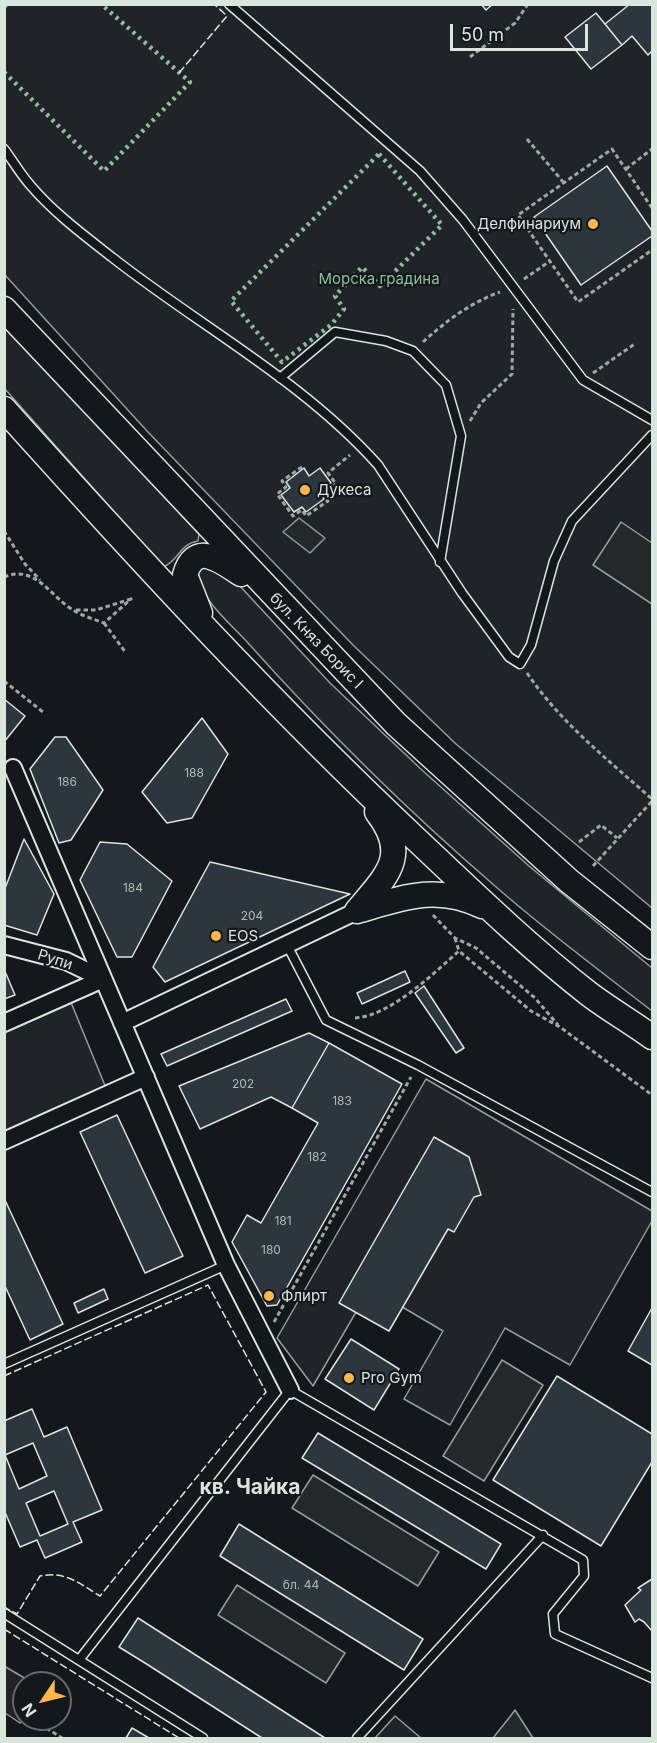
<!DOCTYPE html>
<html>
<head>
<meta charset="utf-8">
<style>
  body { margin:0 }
  #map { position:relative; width:657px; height:1743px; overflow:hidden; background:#14181c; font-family:Inter,sans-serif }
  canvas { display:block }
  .frame { position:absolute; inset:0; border:6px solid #d8e6dc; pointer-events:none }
  .north { position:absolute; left:12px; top:1671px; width:60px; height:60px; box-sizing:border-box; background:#14181c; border:2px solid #626a69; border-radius:50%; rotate:235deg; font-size:16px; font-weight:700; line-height:24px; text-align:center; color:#d8e6dc }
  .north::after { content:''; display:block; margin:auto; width:21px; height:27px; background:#ffb74d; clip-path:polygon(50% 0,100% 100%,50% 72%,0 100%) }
  .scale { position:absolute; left:450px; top:24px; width:138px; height:27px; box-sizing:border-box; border:3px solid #d8e6dc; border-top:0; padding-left:8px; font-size:18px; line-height:21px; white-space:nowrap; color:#d8e6dc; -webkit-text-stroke:4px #14181c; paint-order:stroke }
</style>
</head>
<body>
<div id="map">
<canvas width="657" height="1743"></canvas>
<div class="frame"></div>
<div class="north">N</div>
<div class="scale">50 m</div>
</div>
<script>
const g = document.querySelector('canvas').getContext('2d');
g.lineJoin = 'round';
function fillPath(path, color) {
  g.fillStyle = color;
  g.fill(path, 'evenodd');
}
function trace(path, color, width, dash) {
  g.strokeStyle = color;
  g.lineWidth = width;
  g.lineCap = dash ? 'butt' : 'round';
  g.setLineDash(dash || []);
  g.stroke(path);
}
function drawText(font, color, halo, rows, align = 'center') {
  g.font = font + ' Inter,sans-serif';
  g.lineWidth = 4.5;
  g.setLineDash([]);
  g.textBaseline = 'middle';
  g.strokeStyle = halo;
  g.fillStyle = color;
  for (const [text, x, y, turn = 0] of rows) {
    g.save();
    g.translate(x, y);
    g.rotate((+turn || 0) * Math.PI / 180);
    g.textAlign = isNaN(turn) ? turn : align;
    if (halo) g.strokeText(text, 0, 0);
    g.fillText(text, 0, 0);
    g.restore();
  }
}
const green = new Path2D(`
  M 5,5 L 652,5 L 652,908 L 456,744 L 353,645 L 147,431 L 5,275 Z
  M 4,325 L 199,534 L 198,541 C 179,544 179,561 163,567 L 5,389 Z
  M 202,566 L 225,570 L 330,683 L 423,771 L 529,866 L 652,968 L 652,1011 C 599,970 545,930 495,886 C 408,811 324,728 248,643 C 231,624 201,600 197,574 Z
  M 70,1000 L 106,1088 L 5,1134 L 4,1029 Z
  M 426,1079 L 652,1211 L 652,1221 L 570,1365 L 505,1328 L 450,1425 L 404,1399 L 443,1331 L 370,1288 L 313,1386 L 277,1338 Z
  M 4,1666 L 33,1683 L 24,1683 L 24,1717 L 20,1723 L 5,1713 Z
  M 395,1716 L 421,1738 L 375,1738 Z`);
const parking = new Path2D(`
  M 299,518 L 325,538 L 310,553 L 283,532 Z
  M 621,522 L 652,543 L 652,604 L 593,565 Z
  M 502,1360 L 543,1385 L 484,1481 L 443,1456 Z
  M 313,1475 L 439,1552 L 418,1586 L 292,1508 Z
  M 237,1585 L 345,1653 L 326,1683 L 218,1615 Z
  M 515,1710 L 533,1738 L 493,1738 L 509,1718 Z`);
const building = new Path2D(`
  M 481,4 L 493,4 L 486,10 Z
  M 630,4 L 652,4 L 652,51 L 648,55 L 632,36 L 622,45 L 605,24 Z
  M 596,13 L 622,45 L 591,69 L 565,37 Z
  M 607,166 L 652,231 L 652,236 L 581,285 L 534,217 Z
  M 304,468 L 309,476 L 320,468 L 331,483 L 320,492 L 324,499 L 306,512 L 302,507 L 294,512 L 281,495 L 290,488 L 286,482 Z
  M 4,699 L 25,716 L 4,742 Z
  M 202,718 L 228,754 L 192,818 L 167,823 L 142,792 Z
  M 55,737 L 66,737 L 103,790 L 71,840 L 59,843 L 30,769 Z
  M 24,839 L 54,894 L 37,935 L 4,925 L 4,891 Z
  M 100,842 L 127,844 L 172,881 L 132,957 L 117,957 L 80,880 Z
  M 210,862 L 350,894 L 165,982 L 153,967 Z
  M 4,969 L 15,995 L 4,999 Z
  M 405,971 L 410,982 L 362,1004 L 357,993 Z
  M 424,986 L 464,1048 L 456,1053 L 415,993 Z
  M 286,999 L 292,1011 L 167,1066 L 161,1054 Z
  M 309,1033 L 329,1043 L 292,1108 L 271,1097 L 200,1129 L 179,1086 Z
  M 329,1043 L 402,1084 L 277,1305 L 267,1306 L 232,1242 L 247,1215 L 261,1223 L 318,1123 L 292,1108 Z
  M 117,1115 L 183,1256 L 145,1273 L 80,1132 Z
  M 434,1137 L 469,1157 L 481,1195 L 474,1197 L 454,1232 L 448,1229 L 389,1331 L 339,1303 Z
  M 4,1198 L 63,1324 L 30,1340 L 4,1284 Z
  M 104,1289 L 108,1299 L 78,1313 L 74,1303 Z
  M 652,1308 L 652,1365 L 628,1351 Z
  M 351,1339 L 399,1369 L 374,1410 L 325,1379 Z
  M 557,1376 L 652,1434 L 652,1462 L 601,1546 L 493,1480 Z
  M 32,1409 L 44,1437 L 67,1427 L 102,1510 L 73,1522 L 82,1542 L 45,1558 L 37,1540 L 20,1547 L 4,1510 L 4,1421 ZM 33,1443 L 47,1476 L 19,1489 L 5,1455 ZM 54,1491 L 68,1524 L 40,1536 L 26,1503 Z
  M 318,1433 L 501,1544 L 486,1569 L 302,1458 Z
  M 239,1524 L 423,1639 L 404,1670 L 220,1556 Z
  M 652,1579 L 652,1631 L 644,1622 L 639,1619 L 635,1622 L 625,1605 L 641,1590 L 638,1588 Z
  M 138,1618 L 325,1738 L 262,1738 L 145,1663 L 119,1647 Z
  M 132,1728 L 149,1738 L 126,1738 Z`);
const path = new Path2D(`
  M 470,57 L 515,23 L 528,4
  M 527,139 L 564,183
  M 626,169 L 652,149
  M 652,208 L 612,149 L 518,215 L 578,302 L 652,250
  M 524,279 L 550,261
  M 423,342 C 446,321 470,303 500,292
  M 593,373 L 636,343
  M 470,421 L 481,403 L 512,374 L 513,309
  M 302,467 L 282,481 L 286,487 L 277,494 L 293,516 L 302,510 L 306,516 L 328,501 L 323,494 L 336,484 L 328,473 L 350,455
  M 4,531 L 25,564 L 40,580
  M 4,577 C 35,564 50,596 73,610 C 82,616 94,619 104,623 L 132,598
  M 76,610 L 96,610 L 131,599
  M 104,623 L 126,653
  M 527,673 C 561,723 607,759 652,799
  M 4,681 L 43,712
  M 579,842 L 601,825 L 617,838
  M 593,866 L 652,801
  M 433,915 L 455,938 L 476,948 L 535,998 L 558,1025
  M 455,938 L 459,951
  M 355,1018 C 390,1016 433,974 459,951 L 531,1011 L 560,1027 L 652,1095
  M 274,1322 L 411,1077
  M 40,1724 L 62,1738`);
const lane = new Path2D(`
  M 229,4 L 420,171 L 463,220 L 583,380 L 652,420
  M 4,149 C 13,161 21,175 31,186 C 54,213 85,236 113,258 C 201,327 303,381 378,465 L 462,593 L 509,657 L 520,664 L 531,645 L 554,561 L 572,521 L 652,435
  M 280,378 L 335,332 L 386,341 L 413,351 L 446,385 L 461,436 L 440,562
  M 287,945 L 326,1020 L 418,1065 L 652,1192
  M 4,1364 L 226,1265
  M 4,1613 L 203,1738
  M 79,1660 L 290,1390 L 583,1560 L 584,1576 L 553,1614 L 555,1634 L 652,1678
  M 357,1738 L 543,1535`);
const street = new Path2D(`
  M 13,768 L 226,1265 L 290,1390
  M 4,945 L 66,961 L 103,979
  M 4,1023 L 103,979
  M 122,1023 L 357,911
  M 4,1141 L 146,1077`);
const secondary = new Path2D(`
  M 4,309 L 396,724 L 569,881 L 652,947
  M 4,409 C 138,558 273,705 419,842 C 474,894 529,947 589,994 C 609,1009 631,1022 652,1037
  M 200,613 L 185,575 C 195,540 221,561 241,574
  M 357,911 C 386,876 411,856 377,812
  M 357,911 C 402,898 436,884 482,906`);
const hedge = new Path2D(`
  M 4,7 L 7,4
  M 4,72 L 104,171 L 190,82 L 101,4
  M 379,154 L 442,225 L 380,286 L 362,267 L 335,296 L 344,309 L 331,325 L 282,362 L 231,301 Z`);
const fence = new Path2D(`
  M 179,73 L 227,16 L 214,4
  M 4,1376 L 208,1285 L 266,1392 L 100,1596 C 79,1583 65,1571 40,1576 L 17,1614 L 4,1607
  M 4,1629 L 179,1738`);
const markers = [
  [593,224,6,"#ffb74d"],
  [305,490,6,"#ffb74d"],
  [216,936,6,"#ffb74d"],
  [269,1296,6,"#ffb74d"],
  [349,1378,6,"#ffb74d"]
];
const numberNames = [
  ["188",194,773],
  ["186",67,782],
  ["184",133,888],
  ["204",252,916],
  ["202",243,1084],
  ["183",342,1101],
  ["182",317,1157],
  ["181",283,1221],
  ["180",271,1250],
  ["бл. 44",301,1585]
];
const poiNames = [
  ["Делфинариум",581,224,"right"],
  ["Дукеса",317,490],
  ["EOS",228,936],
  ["Флирт",281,1296],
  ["Pro Gym",361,1378]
];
const parkNames = [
  ["Морска градина",379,279]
];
const streetNames = [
  ["бул. Княз Борис I",316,641,46],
  ["Рупи",55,960,18]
];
const districtNames = [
  ["кв. Чайка",250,1488]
];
fillPath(green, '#202428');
trace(green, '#939e99', 1.5);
fillPath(parking, '#24282b');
trace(parking, '#939e99', 1.5);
fillPath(building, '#2c363c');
trace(building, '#d8e6dc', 1.5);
trace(lane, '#d8e6dc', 11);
trace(street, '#d8e6dc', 20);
trace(secondary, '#d8e6dc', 27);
trace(path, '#9da8a2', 3, [4.5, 3]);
trace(lane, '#14181c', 8);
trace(street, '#14181c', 16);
trace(secondary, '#14181c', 24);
trace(hedge, '#8ac095', 4.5, [3, 4.5]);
trace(fence, '#d8e6dc', 1.5, [8, 3]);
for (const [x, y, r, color] of markers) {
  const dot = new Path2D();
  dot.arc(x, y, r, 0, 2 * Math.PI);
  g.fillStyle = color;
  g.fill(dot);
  trace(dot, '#14181c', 2);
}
drawText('12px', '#adbab4', null, numberNames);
drawText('15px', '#d8e6dc', '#14181c', poiNames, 'left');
drawText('15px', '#8ac095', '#14181c', parkNames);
drawText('15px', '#d8e6dc', '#14181c', streetNames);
drawText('bold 21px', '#d8e6dc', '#14181c', districtNames);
</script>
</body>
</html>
